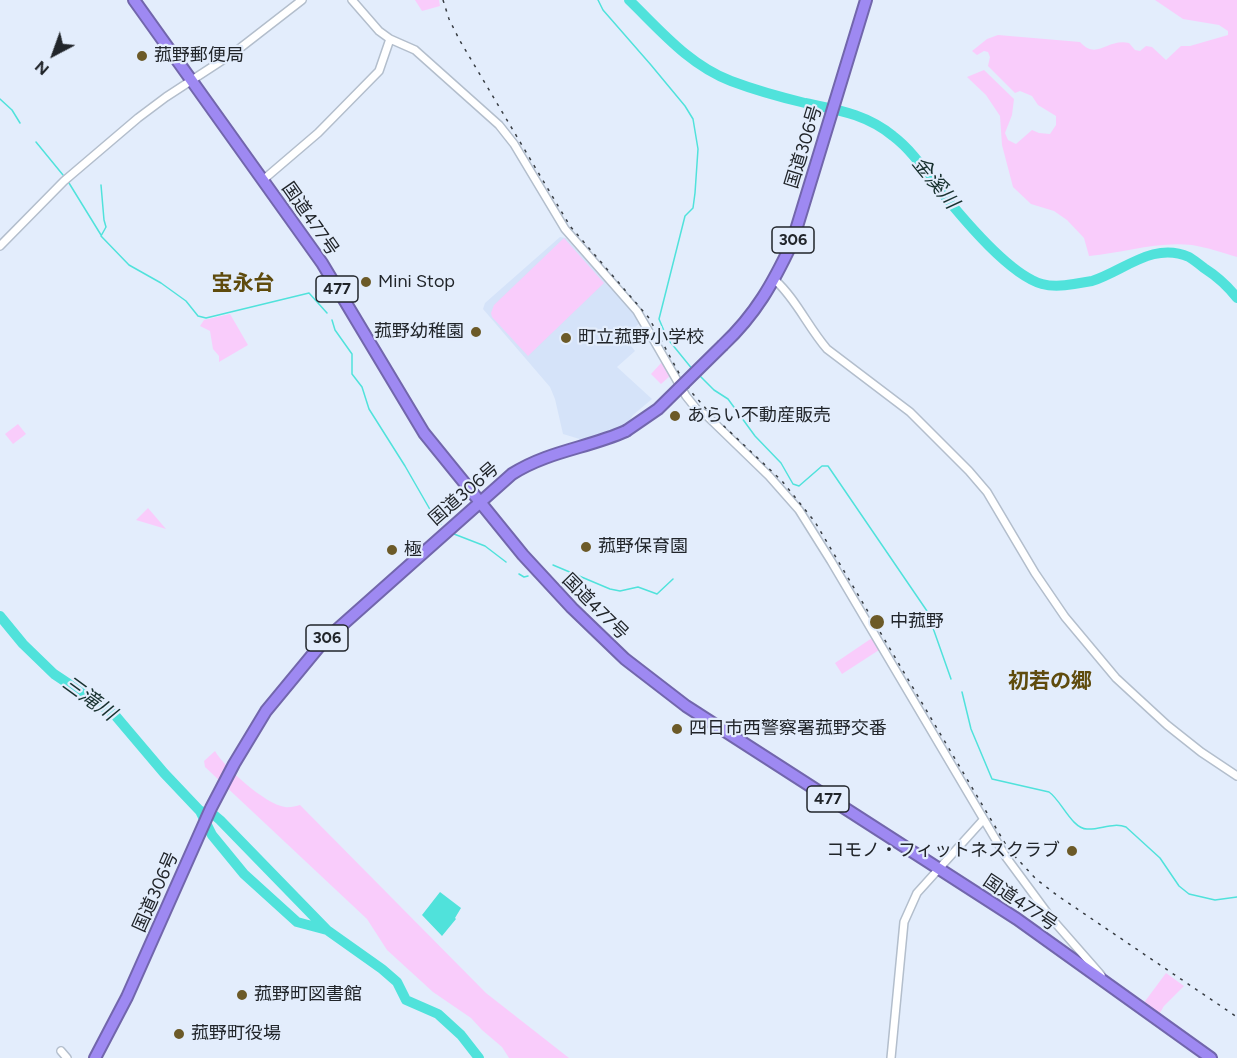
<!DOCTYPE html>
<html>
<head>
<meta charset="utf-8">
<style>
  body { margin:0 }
  #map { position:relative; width:1237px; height:1058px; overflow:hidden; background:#e3edfc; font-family:Figtree,sans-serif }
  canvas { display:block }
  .north { position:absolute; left:24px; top:24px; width:60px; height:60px; -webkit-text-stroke:4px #e3edfc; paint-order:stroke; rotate:221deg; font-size:16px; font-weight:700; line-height:24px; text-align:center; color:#21252a }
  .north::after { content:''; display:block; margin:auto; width:21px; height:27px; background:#21252a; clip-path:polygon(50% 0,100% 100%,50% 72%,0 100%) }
</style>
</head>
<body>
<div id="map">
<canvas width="1237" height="1058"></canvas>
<div class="north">N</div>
</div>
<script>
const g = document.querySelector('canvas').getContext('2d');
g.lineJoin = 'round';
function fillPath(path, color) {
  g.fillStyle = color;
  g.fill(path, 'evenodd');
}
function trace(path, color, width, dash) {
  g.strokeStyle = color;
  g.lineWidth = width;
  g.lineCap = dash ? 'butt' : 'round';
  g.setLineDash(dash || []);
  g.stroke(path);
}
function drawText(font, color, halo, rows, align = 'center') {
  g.font = font + ' Figtree,"Noto Sans JP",sans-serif';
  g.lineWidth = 4.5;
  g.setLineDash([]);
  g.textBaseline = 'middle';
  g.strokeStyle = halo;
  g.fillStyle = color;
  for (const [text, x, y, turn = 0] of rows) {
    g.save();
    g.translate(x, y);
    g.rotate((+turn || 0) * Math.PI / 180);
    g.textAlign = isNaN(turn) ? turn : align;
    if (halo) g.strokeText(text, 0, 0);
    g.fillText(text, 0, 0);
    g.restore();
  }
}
const built = new Path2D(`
  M 560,237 L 566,238 L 624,300 L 641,322 L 624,337 L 635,351 L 617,367 L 652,399 L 633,415 L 628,423 L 603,435 L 583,440 L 563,434 L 555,399 L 550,387 L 483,309 L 485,303 Z`);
const green = new Path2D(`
  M 415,0 L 439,0 L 440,6 L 422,11 Z
  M 1155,0 L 1237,0 L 1237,257 C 1224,253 1205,247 1192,245 C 1157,241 1123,253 1089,256 L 1084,238 L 1067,220 L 1054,211 L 1031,204 L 1013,187 L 1002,145 L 1000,116 L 986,95 L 967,77 L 984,70 L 1014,99 L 1012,115 L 1005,133 L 1008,140 L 1016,144 L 1032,130 L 1039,133 L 1050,134 L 1056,125 L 1056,116 L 1038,105 L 1032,96 L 1020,91 L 1015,93 L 988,66 L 990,57 L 988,52 L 984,51 L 977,55 L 972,51 L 987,39 L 998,35 L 1080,42 C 1097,61 1107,38 1129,43 L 1135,50 L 1140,51 L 1146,46 L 1152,47 L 1166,60 L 1181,46 L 1190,46 L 1228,35 L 1228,31 L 1219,25 L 1183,19 Z
  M 564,238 L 604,283 L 528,356 L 492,317 L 491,313 L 494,305 Z
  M 230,314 L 248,345 L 219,362 L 219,356 L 213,349 L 210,331 L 200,326 L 204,320 Z
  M 662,362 L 670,376 L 661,384 L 651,374 Z
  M 18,424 L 26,434 L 13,444 L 5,434 Z
  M 148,508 L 166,529 L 136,520 Z
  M 872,638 L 879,650 L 842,674 L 835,663 Z
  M 215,751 C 225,768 265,804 285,807 C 289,808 296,806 300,805 L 486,993 L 569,1058 L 509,1058 L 502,1047 L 482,1030 L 471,1018 L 433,992 L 387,950 L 367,919 L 205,767 L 204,761 Z
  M 1166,973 L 1184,986 L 1164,1006 L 1158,1016 L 1143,1004 Z`);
const water = new Path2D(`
  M 440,892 L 461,908 L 455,918 L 456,919 L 442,936 L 422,915 Z`);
const stream = new Path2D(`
  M 598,0 L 603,10 L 651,65 L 685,106 L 693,119 L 698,149 L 695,193 L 693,208 L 685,216 L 659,319 L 667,338 L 693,370
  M 0,99 L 12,110 L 20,123
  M 36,142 L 63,175
  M 69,183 L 101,235
  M 101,185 L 104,220 L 106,227 L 101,236 L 129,265 L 161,283 L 186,301 L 198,316 L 206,318 L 309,293 L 327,313
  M 332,320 L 335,330 L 352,354 L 352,374 L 362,387 L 369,409 L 405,466 L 432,513 L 441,524
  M 699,375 L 714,390 L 728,399 L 755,436 L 781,463 L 793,484 L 799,486 L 822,466 L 828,466 L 927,611 L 951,679
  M 454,534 L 485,546 L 506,562
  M 553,565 L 610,589 L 620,591 L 638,587 L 657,594 L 673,579
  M 519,574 L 524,577 L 528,576
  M 962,692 L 971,729 L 992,779 L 1049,792 C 1061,800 1072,829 1087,829 C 1100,830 1113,822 1126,827 L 1160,858 L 1179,886 L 1189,894 L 1215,900 L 1237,897`);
const river = new Path2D(`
  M 629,0 C 660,30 689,65 731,81 C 755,90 780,97 805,103 C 838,110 866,114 893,136 C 914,152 927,174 943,194 C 965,221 1010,275 1042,284 C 1053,287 1063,286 1074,284 C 1080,283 1086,282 1092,281 C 1124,271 1153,241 1189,257 C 1194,260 1199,264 1204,268 C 1218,277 1227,285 1237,298
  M 0,616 L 23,644 L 54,674 L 114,714 L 164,773 L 200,811 L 212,835 L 244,874 L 297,922 L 327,930
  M 201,811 L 214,815 L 220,820 L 327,930 L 382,969 L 397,982 L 406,1000 L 438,1014 L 461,1035 L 479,1058`);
const minor = new Path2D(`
  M 352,0 L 379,31 L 390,39 L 415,50 L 499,125 L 514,144 L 565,229 L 637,311 L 686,396 L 698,411 L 706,415 L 769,476 L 799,510 L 831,561 L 1006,857 L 1051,918 L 1101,975
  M 263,180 L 318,133 L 379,71 L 390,39
  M 0,246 L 64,181 L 138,118 L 166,97 L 235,52 L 302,0
  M 775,280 C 796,299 808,327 827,349 L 910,412 L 969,471 L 987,492 L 1035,573 L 1065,617 L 1116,678 L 1167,725 L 1201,752 L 1237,776
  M 61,1051 L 67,1058
  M 891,1058 L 904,922 L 917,893 L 983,820`);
const highway = new Path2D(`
  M 134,0 L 322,263 L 424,433 L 523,555 L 572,608 L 625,659 L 686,706 L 1017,919 L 1211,1058
  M 723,345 C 756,314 773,283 792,243 L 866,0
  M 95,1058 L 127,997 L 211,808 L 234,764 L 266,711 L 323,642 L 512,474 C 548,451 588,448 626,431`);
const rail = new Path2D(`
  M 443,0 L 449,19 L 460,41 L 570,226 L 649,318 L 680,375 L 693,394 L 708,411 L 782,481 L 815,522 L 1009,850 L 1036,879 L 1058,896 L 1237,1017`);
const highwayBridge = new Path2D(`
  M 626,431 L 658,409 L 723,345`);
const markers = [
  [142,56,6,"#6c5a28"],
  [366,282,6,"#6c5a28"],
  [476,332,6,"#6c5a28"],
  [566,338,6,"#6c5a28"],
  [675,416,6,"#6c5a28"],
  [586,547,6,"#6c5a28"],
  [392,550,6,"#6c5a28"],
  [877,622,8,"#6c5a28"],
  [677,729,6,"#6c5a28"],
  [1072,851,6,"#6c5a28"],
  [242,995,6,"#6c5a28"],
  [179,1034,6,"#6c5a28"]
];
const shields = [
  [793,240,42],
  [337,289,42],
  [327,638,42],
  [828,799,42]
];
const shieldNames = [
  ["306",793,240],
  ["477",337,289],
  ["306",327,638],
  ["477",828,799]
];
const poiNames = [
  ["菰野郵便局",154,56],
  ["Mini Stop",378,282],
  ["菰野幼稚園",464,332,"right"],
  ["町立菰野小学校",578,338],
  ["あらい不動産販売",687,416],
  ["菰野保育園",598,547],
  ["極",404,550],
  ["中菰野",890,622],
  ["四日市西警察署菰野交番",689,729],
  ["コモノ・フィットネスクラブ",1060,851,"right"],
  ["菰野町図書館",254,995],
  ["菰野町役場",191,1034]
];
const streetNames = [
  ["国道306号",804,147,-73],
  ["国道477号",310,219,55],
  ["国道306号",464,494,-41],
  ["国道477号",595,607,45],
  ["国道306号",156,892,-66],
  ["国道477号",1020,903,34]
];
const waterNames = [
  ["金溪川",935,183,51],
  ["三滝川",89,699,36]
];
const quarterNames = [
  ["宝永台",243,284],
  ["初若の郷",1050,682]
];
fillPath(built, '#d5e3f9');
fillPath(green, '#f9ccfb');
fillPath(water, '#50e2db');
trace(stream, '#50e2db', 1.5);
trace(river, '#50e2db', 10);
trace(minor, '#b3becc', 10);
trace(highway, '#7266ac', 14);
trace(minor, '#fff', 7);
trace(highway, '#9e89f2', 10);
trace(rail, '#373c42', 1.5, [3, 6]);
trace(highwayBridge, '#7266ac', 14, []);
trace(highwayBridge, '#9e89f2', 10);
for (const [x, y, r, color] of markers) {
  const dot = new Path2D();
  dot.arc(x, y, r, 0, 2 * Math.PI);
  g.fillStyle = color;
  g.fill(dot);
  trace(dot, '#e3edfc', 2);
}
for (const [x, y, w] of shields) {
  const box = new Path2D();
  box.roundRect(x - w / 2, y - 13, w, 26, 4.5);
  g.fillStyle = '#e3edfc';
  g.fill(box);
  trace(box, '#21252a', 1.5);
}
drawText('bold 16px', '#21252a', null, shieldNames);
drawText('18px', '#21252a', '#e3edfc', poiNames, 'left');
drawText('18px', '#21252a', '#e3edfc', streetNames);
drawText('italic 20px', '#17302e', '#e3edfc', waterNames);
drawText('bold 21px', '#5f4b0d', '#e3edfc', quarterNames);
</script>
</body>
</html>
